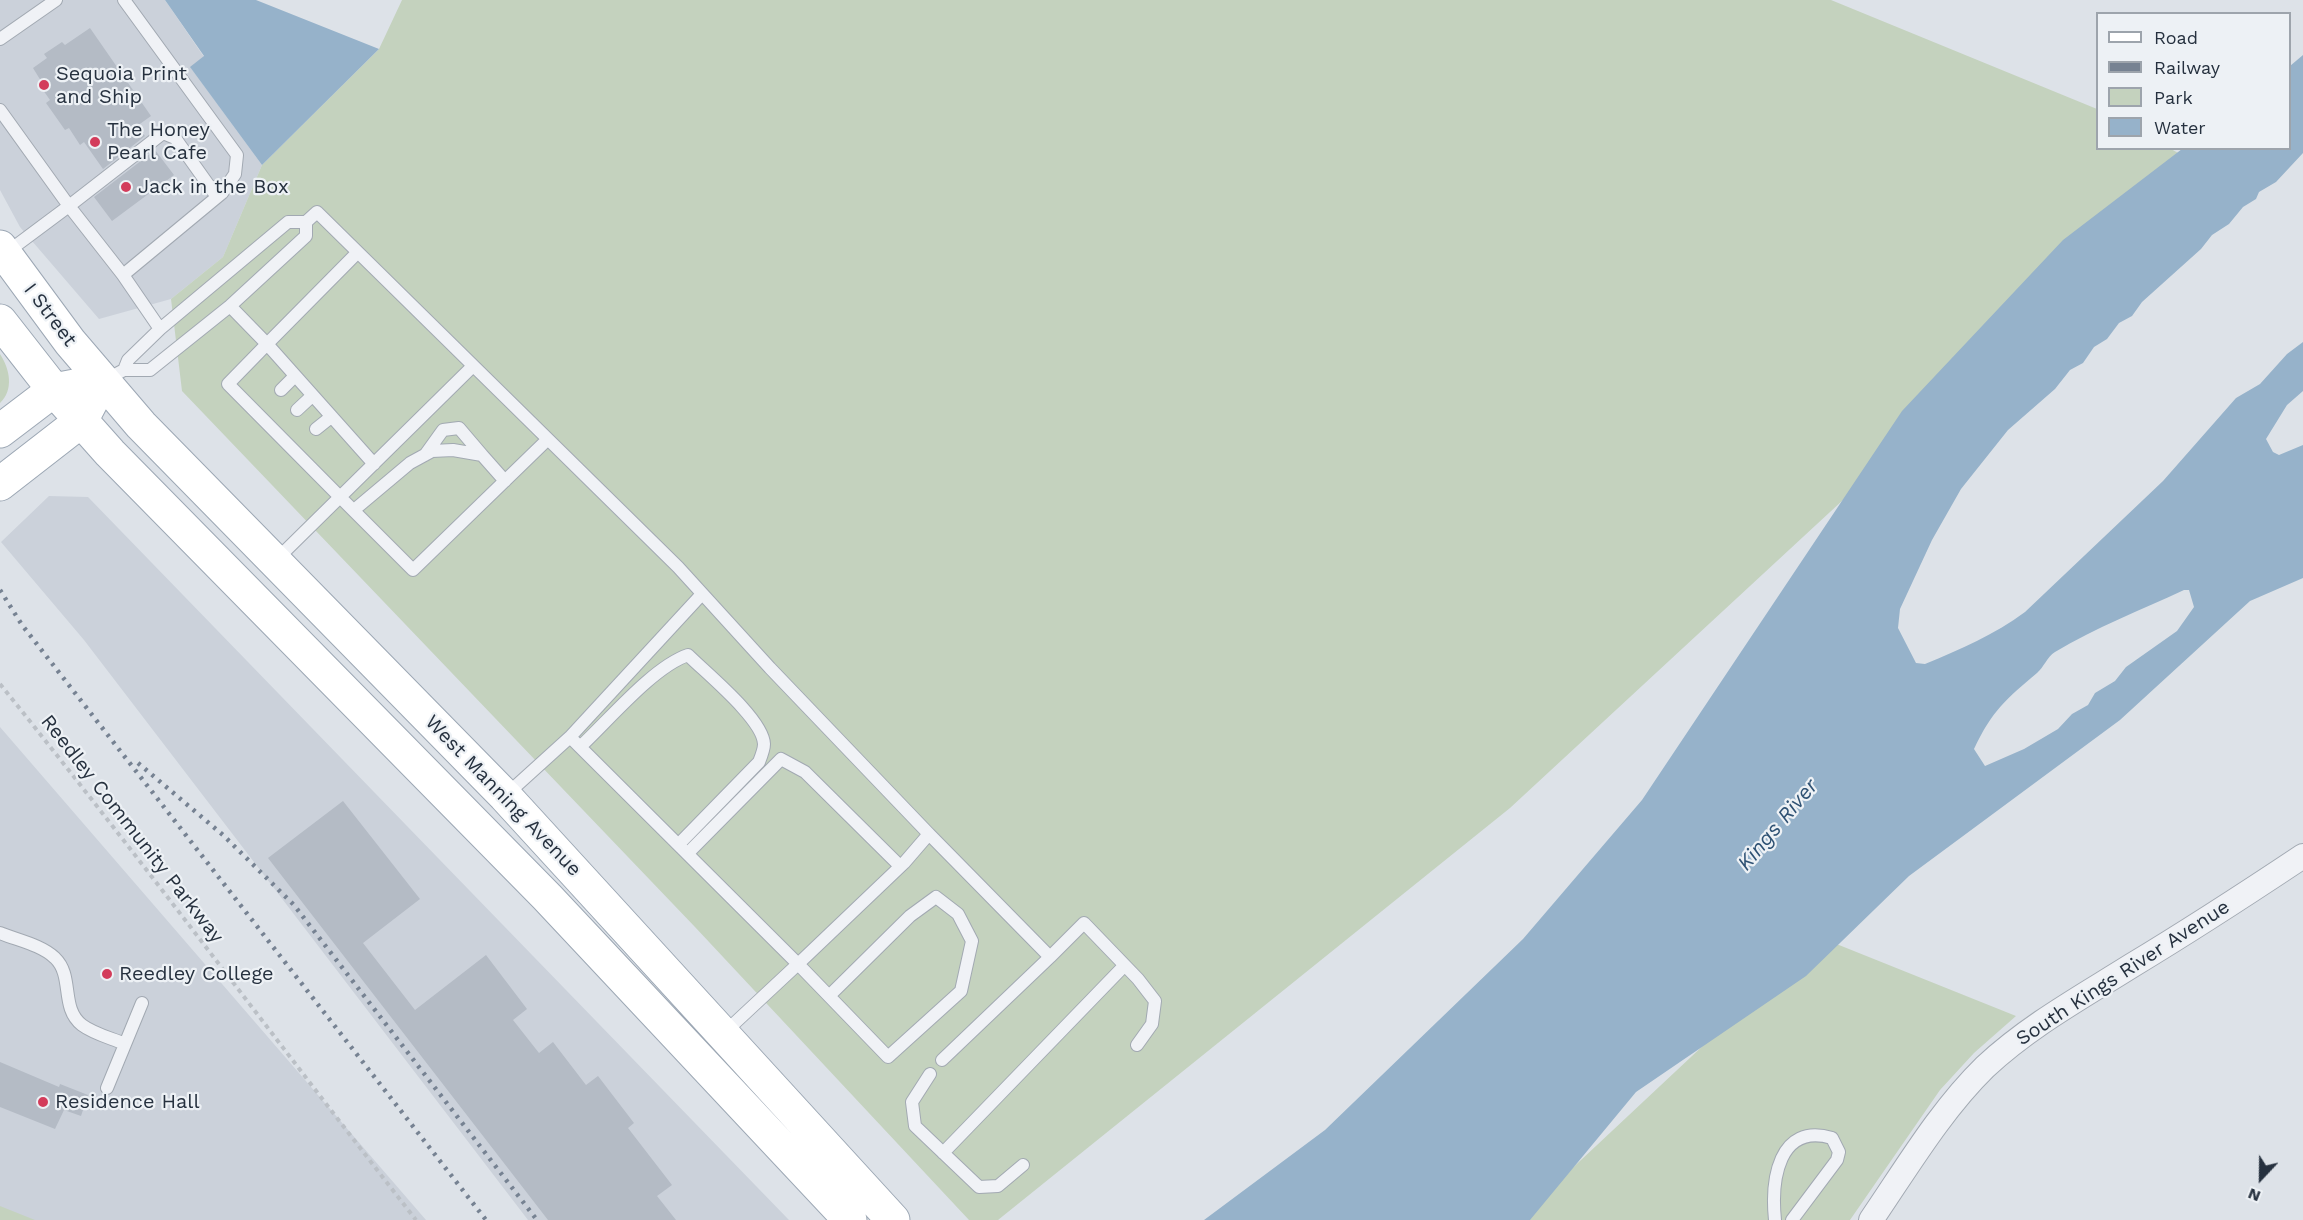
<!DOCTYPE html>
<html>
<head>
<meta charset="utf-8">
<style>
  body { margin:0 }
  #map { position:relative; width:2303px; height:1220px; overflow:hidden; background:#dde2e8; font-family:"Work Sans",sans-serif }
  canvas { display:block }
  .legend { position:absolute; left:2096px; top:12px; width:195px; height:138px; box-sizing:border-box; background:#edf1f5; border:2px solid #9da4ac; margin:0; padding:8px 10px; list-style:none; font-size:18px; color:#26313f }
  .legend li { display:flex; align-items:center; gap:12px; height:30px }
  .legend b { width:30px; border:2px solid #9da4ac }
  .north { position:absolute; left:2231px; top:1148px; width:60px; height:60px; -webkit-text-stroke:4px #edf1f5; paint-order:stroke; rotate:202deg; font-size:16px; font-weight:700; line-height:24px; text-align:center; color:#26313f }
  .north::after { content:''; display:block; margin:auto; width:21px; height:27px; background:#26313f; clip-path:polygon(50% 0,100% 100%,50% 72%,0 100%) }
</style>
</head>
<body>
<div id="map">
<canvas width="2303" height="1220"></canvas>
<ul class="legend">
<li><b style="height:8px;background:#fff"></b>Road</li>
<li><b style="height:8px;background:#768292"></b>Railway</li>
<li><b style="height:16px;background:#c4d2be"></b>Park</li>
<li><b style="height:16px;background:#96b2ca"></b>Water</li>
</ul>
<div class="north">N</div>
</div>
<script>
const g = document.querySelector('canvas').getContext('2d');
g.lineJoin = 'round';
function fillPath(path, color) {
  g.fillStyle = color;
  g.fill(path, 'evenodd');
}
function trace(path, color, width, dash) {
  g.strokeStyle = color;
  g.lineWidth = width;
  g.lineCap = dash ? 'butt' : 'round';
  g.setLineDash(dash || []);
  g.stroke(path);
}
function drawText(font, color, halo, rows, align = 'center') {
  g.font = font + ' "Work Sans",sans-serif';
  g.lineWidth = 4.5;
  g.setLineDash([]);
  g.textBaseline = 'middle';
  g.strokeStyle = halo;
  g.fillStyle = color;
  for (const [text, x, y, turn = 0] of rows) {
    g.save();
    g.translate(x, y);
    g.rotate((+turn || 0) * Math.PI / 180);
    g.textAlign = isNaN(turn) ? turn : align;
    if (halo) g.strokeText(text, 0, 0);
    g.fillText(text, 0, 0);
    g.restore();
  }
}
const built = new Path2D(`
  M 0,0 L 165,0 L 204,57 L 191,68 L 262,165 L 223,257 L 171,299 L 99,319 L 20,227 L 0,190 Z
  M 49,496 L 88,497 L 789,1220 L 528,1220 L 84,640 L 1,542 Z
  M 0,727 L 426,1220 L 0,1220 Z`);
const green = new Path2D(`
  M 402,0 L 1831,0 L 2097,109 L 2098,148 L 2171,149 L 2203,167 L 1510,808 L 998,1220 L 969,1220 L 695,927 L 182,391 L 171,299 L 223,257 L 262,165 L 379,49 Z
  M 0,354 C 10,369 14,390 0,403 Z
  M 1819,937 L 2016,1016 L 1974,1053 L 1940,1090 L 1850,1220 L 1517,1220 Z
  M 0,1206 L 35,1220 L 0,1220 Z`);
const water = new Path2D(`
  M 165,0 L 256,0 L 379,49 L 262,165 L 190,67 L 204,56 Z
  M 2303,55 L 2303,153 L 2276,182 L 2259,192 L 2256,199 L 2243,207 L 2229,224 L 2212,235 L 2201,249 L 2142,302 L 2132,316 L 2119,323 L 2107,339 L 2094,347 L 2083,363 L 2070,370 L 2055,389 L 2008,430 L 1961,489 L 1932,540 L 1900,609 L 1898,628 L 1916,663 L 1925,664 C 1961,649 1994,635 2025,612 L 2163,481 L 2236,398 L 2260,384 L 2287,354 L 2303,342 L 2303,391 L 2287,405 L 2266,439 L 2273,452 L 2279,455 L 2303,445 L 2303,578 L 2250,601 L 2120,720 L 1909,876 L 1806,976 L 1636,1092 L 1530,1220 L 1204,1220 L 1325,1130 L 1523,939 L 1642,800 L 1902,411 L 2063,240 L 2182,149 L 2290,148 L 2290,66 ZM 2184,590 L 2189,590 L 2194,607 L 2177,631 L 2126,667 L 2115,681 L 2095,693 L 2088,705 L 2072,714 L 2058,729 L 2024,749 L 1985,766 L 1974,749 C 1992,711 2006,699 2037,673 C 2044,667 2047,657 2055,652 C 2095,628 2141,610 2184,590 Z`);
const building = new Path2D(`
  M 90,28 L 151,116 L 137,126 L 145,136 L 103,169 L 84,142 L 80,145 L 69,128 L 65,130 L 46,103 L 50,100 L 38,83 L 41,81 L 33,68 L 47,58 L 44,54 L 62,42 L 65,45 Z
  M 155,150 L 174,175 L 112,221 L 94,197 Z
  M 343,801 L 420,899 L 363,943 L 415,1010 L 486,955 L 527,1009 L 513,1020 L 539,1053 L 553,1042 L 586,1085 L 598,1076 L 634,1123 L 628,1128 L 672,1185 L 657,1196 L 676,1220 L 548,1220 L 268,858 Z
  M 0,1062 L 59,1087 L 60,1084 L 88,1095 L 81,1116 L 64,1110 L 55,1129 L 0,1107 Z`);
const path = new Path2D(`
  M 0,684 C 142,860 277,1042 416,1220`);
const lane = new Path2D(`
  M 124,0 L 237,155 L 235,174 L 222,193 L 123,275 L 160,329
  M 0,39 L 56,0
  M 0,110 L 69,206 L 163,133 L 175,138 L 217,197
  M 6,253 L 69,206 L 123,275
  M 357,253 L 267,344 L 374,464
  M 230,306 L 267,344 L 228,384 L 340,497 L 472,367
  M 124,370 L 150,370 L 230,306 L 306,236 L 306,222
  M 105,380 L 124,370 L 128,360 L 160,329 L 288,222 L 306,222 L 317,212 L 678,567 L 770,668 L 929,834 L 904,863 L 798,964 L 570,737 L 506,795
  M 281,390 L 295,376
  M 297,410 L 312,396
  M 316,429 L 331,417
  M 425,455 L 443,430 L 459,428 L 482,455
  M 354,510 L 410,463 L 432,451 L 453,450 L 482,455 L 505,481
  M 276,560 L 340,497 L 413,570 L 547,440
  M 570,737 L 702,594
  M 580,747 C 609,720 653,667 688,655 C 706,673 763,719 764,744 C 764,749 761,757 759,762 L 679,844
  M 929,834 L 1050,957 L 942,1060
  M 688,853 L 781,759 L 805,772 L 900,866
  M 0,933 C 17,940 42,945 55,958 C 74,976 60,1008 82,1025 C 94,1034 111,1038 125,1044
  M 1050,957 L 1084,923 L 1138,979 L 1155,1001 L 1152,1024 L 1137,1045
  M 724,1033 L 798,964 L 888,1057 L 961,991 L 972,941 L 958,914 L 936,897 L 910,916 L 829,996
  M 930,1074 L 912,1102 L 915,1126 L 979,1187 L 998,1186 L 1023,1165
  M 107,1088 L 142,1003
  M 943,1153 L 1124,966
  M 1775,1220 C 1771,1181 1778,1122 1832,1138 L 1839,1152 L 1837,1160 L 1792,1220`);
const street = new Path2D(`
  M 1871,1220 C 1906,1169 1940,1111 1985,1067 C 2029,1026 2080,998 2131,966 C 2189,931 2246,894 2303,856`);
const primary = new Path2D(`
  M 0,247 L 70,342 L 141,425 L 505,796 L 893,1220
  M 0,321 L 54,390 L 110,453 L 547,897 L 850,1220
  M 0,431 L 54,390 L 75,386
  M 0,484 L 81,421 L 91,402`);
const rail = new Path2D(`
  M 0,590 L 22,625 L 486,1220
  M 138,763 L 223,835 L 294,905 L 537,1220`);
const markers = [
  [44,85,6,"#d33c5b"],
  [95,142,6,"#d33c5b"],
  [126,187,6,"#d33c5b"],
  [107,974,6,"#d33c5b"],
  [43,1102,6,"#d33c5b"]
];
const poiNames = [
  ["Sequoia Print",56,74],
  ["and Ship",56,97],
  ["The Honey",107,130],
  ["Pearl Cafe",107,153],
  ["Jack in the Box",138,187],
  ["Reedley College",119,974],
  ["Residence Hall",55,1102]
];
const streetNames = [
  ["I Street",50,315,53],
  ["West Manning Avenue",503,796,46],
  ["Reedley Community Parkway",132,829,52],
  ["South Kings River Avenue",2123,973,-33]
];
const waterNames = [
  ["Kings River",1778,825,-50]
];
fillPath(built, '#cbd1da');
fillPath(green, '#c4d2be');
fillPath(water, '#96b2ca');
fillPath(building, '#b4bbc5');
trace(lane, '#a2a9b2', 14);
trace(street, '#a2a9b2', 26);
trace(primary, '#9ca7b4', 35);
trace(path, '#bbc0c6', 4, [4.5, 4.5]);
trace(lane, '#f0f2f6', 12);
trace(street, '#f0f2f6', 24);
trace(primary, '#fff', 33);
trace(rail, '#768292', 4.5, [3, 6]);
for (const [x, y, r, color] of markers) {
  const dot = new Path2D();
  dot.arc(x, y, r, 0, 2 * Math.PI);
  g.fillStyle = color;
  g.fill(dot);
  trace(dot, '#edf1f5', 2);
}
drawText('20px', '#26313f', '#edf1f5', poiNames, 'left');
drawText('20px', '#26313f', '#edf1f5', streetNames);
drawText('italic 21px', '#2f5274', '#edf1f5', waterNames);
</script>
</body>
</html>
